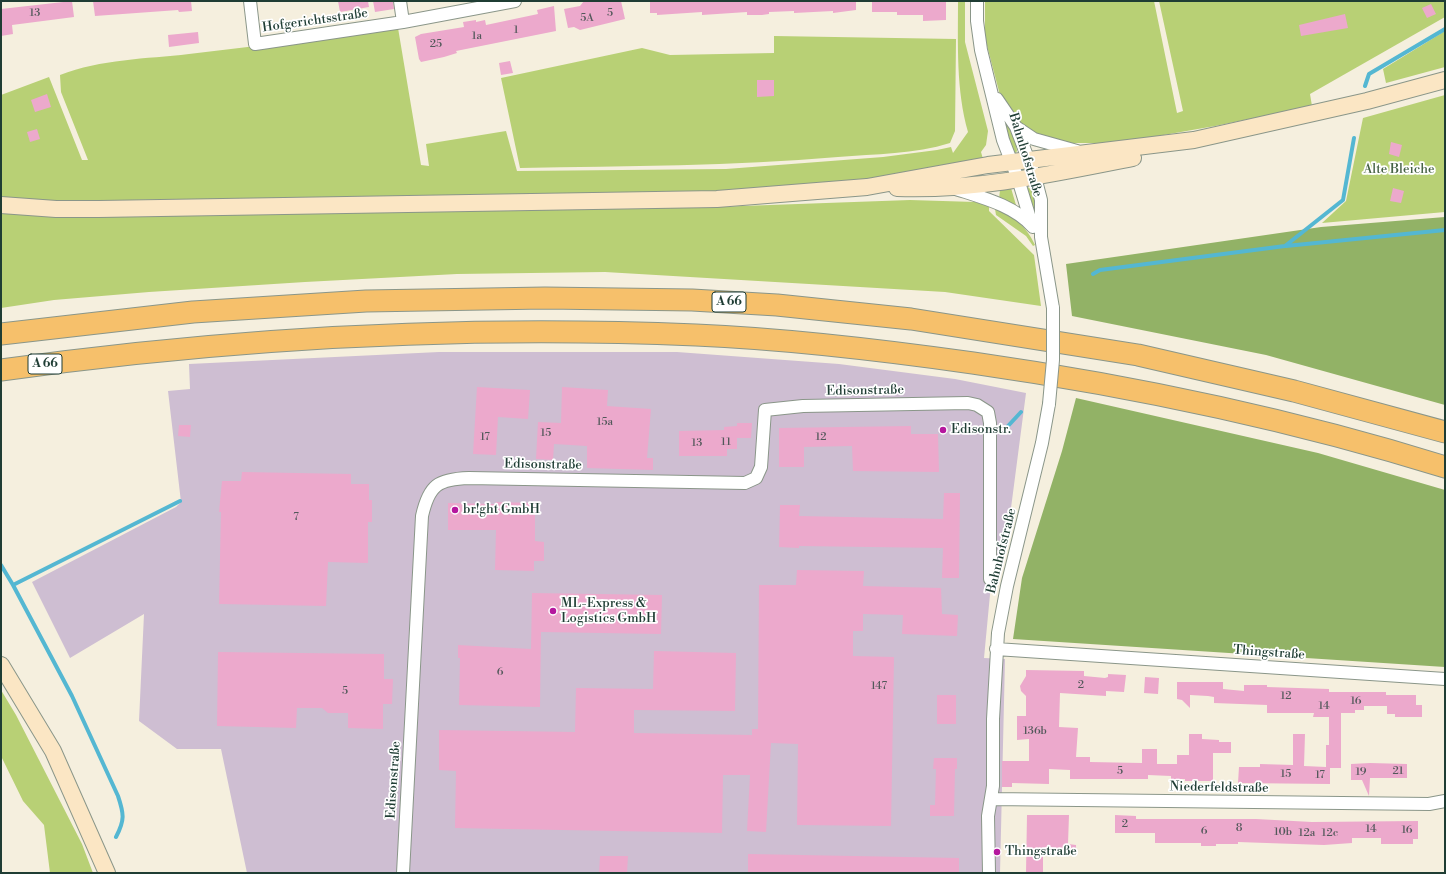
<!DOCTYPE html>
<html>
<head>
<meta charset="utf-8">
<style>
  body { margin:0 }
  #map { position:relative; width:1446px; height:874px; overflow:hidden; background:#f5efde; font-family:"Libre Bodoni",serif }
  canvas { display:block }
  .frame { position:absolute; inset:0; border:2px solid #1f3d34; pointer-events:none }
</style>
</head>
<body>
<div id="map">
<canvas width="1446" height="874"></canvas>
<div class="frame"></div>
</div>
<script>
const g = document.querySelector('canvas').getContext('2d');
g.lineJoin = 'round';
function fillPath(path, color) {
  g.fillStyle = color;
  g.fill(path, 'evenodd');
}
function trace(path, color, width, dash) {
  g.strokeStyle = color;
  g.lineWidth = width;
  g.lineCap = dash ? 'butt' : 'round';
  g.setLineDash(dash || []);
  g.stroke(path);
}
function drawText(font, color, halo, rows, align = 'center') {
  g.font = font + ' "Libre Bodoni",serif';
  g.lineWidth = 3.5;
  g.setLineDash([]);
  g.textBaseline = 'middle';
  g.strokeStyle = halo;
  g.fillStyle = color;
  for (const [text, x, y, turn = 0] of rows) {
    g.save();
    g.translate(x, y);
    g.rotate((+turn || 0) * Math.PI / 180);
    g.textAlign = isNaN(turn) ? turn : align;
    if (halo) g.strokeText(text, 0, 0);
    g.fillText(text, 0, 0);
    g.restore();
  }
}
const industrial = new Path2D(`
  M 439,352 L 677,352 L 839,364 L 955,379 L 1026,393 L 1011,508 L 991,584 L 984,658 L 1005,659 L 1000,873 L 247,873 L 221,749 L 177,749 L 139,721 L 144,614 L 70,658 L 32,582 L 176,507 L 181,502 L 168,391 L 190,389 L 189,364 Z`);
const green = new Path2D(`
  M 958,1 L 965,1 L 965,42 L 988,131 L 986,145 L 981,152 L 983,159 L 878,178 L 724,192 L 57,201 L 1,197 L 1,95 L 49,77 L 82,160 L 88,160 L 61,92 L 60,75 C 101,59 146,59 189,54 C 259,46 328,37 398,28 L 421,165 L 429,166 L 426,144 L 506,131 L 517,171 L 726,169 L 883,157 L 937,150 L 951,147 L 953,153 L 968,132 C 956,90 958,44 958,1 Z
  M 985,1 L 1154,1 L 1177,113 L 1183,111 L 1159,1 L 1445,1 L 1445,17 L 1310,94 L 1312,106 L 1215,126 L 1118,143 L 1069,143 L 1043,137 L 1021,124 L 1001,99 L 985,38 Z
  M 1445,31 L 1445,67 L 1386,83 L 1383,69 Z
  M 774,36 L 956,39 L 955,131 L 950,143 C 915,154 875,154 838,157 C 733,166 626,166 520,168 L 501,78 L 642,48 L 670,55 L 774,53 Z
  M 1445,95 L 1445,212 L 1322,223 L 1346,201 L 1363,118 Z
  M 1004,119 L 1015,136 L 1017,151 L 1015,154 L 1010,147 Z
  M 1028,187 C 1036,192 1039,215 1038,224 L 1027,189 Z
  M 1011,188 L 1016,205 L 1015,206 L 999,199 L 1000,190 Z
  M 910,200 L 975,202 L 989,206 L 989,211 L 1034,255 L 1041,306 L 945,292 L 605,272 L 457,274 L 305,282 L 149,292 L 54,300 L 1,308 L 1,212 L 714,207 Z
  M 995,209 C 1012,212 1028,229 1035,245 L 1033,246 L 1026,236 L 996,215 Z
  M 1,690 L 16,715 L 82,844 L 93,873 L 50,873 L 44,825 L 23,801 L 1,756 Z`);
const forest = new Path2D(`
  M 1445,217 L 1445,405 L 1266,355 L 1072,316 L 1066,264 L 1321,227 Z
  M 1076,398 L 1318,453 L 1445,490 L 1445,667 L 1013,639 L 1022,578 L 1062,451 Z`);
const stream = new Path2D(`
  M 1365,86 L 1369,74 L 1445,29
  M 1286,246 L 1445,230
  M 1093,274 L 1100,270 L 1285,246 L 1343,200 L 1354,138
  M 1008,426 L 1021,412
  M 1,565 L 13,585
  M 116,837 C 125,820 124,814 118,796 L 72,696 L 13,585 L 180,501`);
const building = new Path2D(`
  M 72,1 L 74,17 L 12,25 L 13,34 L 1,36 L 1,9 Z
  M 93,1 L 191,1 L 192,11 L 179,12 L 178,10 L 95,16 Z
  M 338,1 L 368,1 L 369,7 L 340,12 Z
  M 373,1 L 393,1 L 394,9 L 375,12 Z
  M 584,1 L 621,1 L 625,19 L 580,30 L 574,27 L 568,28 L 564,9 L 580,6 Z
  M 650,1 L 856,1 L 856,10 L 833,13 L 833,11 L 794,13 L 794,11 L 769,12 L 769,14 L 762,15 L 747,15 L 747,12 L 702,15 L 702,12 L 657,15 L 657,13 L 650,13 Z
  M 872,1 L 946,1 L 946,20 L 923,21 L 923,15 L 897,15 L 897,12 L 872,12 Z
  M 1431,4 L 1436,14 L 1427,18 L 1422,8 Z
  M 554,6 L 556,31 L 456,51 L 457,53 L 444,57 L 421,62 L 419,59 L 415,37 L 421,34 L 464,27 L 463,22 L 476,20 L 476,22 L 485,20 L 486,25 L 538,14 L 537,10 Z
  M 1345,14 L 1348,28 L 1301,36 L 1299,25 Z
  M 198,32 L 199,43 L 169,47 L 168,35 Z
  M 510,61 L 513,73 L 501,75 L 499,63 Z
  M 757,80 L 774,80 L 774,96 L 757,97 Z
  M 47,94 L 51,107 L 35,112 L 31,100 Z
  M 37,129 L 40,139 L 30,142 L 27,132 Z
  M 1391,142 L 1402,145 L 1399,157 L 1389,154 Z
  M 1393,188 L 1404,191 L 1401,203 L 1390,201 Z
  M 477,387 L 530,390 L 528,419 L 498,417 L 496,455 L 473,454 Z
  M 562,387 L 608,390 L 607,406 L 651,409 L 647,458 L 653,458 L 653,470 L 587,468 L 587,446 L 554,444 L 553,460 L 536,459 L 538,422 L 561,423 Z
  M 737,423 L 752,423 L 751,438 L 737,438 L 737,449 L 727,449 L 727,456 L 679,456 L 679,431 L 724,430 L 724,427 L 737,426 Z
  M 179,425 L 191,425 L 190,437 L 178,436 Z
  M 911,426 L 911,434 L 938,434 L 939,472 L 853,471 L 852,446 L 804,447 L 804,467 L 779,467 L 779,428 Z
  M 242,472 L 351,474 L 351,484 L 369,484 L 369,500 L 372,500 L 372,522 L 368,522 L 368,563 L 328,562 L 326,606 L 219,604 L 221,512 L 219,512 L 222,481 L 241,481 Z
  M 944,493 L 960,493 L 959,578 L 942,578 L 943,548 L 799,546 L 799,548 L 779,547 L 780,505 L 800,505 L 799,516 L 943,519 Z
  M 496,502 L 535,503 L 535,541 L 544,542 L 544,561 L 534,561 L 534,571 L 495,570 L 496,530 L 448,530 L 448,503 L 496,504 Z
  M 797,570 L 864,571 L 863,586 L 941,588 L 942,614 L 958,615 L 957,636 L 902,634 L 903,615 L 863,614 L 863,631 L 853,631 L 853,656 L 894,657 L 891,826 L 797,825 L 798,744 L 771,743 L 766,832 L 747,831 L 750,775 L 723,775 L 722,833 L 455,828 L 456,771 L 439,770 L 439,730 L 575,732 L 576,688 L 653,689 L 654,651 L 736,653 L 735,711 L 634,710 L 634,733 L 752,735 L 752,729 L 758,729 L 759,585 L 796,585 Z
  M 532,593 L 662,595 L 661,634 L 541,632 L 540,707 L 459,705 L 460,658 L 458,658 L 458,645 L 531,649 Z
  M 218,652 L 384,654 L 384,679 L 393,679 L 392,704 L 383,704 L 383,729 L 348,728 L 348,713 L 328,713 L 322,708 L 297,708 L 296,728 L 217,726 Z
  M 1026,670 L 1084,671 L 1084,676 L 1105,678 L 1108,677 L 1108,674 L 1126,675 L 1124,692 L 1106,691 L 1106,696 L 1060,693 L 1059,727 L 1078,728 L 1076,757 L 1090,757 L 1090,762 L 1142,763 L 1142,749 L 1157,749 L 1157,764 L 1177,764 L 1177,755 L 1189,755 L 1189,734 L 1202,734 L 1202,739 L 1219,740 L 1219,742 L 1231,742 L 1231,753 L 1213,753 L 1213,781 L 1185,781 L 1185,779 L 1171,779 L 1171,776 L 1148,775 L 1148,779 L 1070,779 L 1070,770 L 1049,769 L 1049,784 L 1012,783 L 1012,787 L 1002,787 L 1002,761 L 1029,761 L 1029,739 L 1017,740 L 1017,716 L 1026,716 L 1026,696 L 1021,691 L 1020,686 L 1026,676 Z
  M 1145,677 L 1159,678 L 1158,694 L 1144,693 Z
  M 1177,682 L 1223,682 L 1223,689 L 1244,691 L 1244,685 L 1267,685 L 1267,687 L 1329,689 L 1329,692 L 1386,692 L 1386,695 L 1416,695 L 1416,705 L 1422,705 L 1422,717 L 1395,717 L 1395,714 L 1387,714 L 1387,706 L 1364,706 L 1364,710 L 1355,710 L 1355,713 L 1341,713 L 1341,768 L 1330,768 L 1330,784 L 1238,783 L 1239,767 L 1260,767 L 1260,764 L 1293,765 L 1293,734 L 1305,734 L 1304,766 L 1326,767 L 1326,745 L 1329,745 L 1329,717 L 1313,717 L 1314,713 L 1267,713 L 1267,705 L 1214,703 L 1214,697 L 1208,696 L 1190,695 L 1190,708 L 1182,700 L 1177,699 Z
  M 937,695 L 956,695 L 956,724 L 937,724 Z
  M 934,758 L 957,758 L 957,769 L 955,769 L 954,816 L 930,816 L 930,805 L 935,805 L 936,769 L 933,769 Z
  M 1370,763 L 1407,764 L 1407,778 L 1370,778 L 1369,796 L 1362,780 L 1351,780 L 1351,764 Z
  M 1027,815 L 1069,815 L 1068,844 L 1076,845 L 1076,854 L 1043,854 L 1043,873 L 1026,873 Z
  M 1115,815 L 1136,816 L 1136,819 L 1256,819 L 1312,822 L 1418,821 L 1418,839 L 1413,839 L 1413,844 L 1381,844 L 1381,838 L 1352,838 L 1352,843 L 1324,845 L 1238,842 L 1238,844 L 1216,844 L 1216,846 L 1201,846 L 1201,843 L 1155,843 L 1155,833 L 1115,833 Z
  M 748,854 L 959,858 L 959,873 L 748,873 Z
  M 600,856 L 628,856 L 627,873 L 599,873 Z`);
const minor = new Path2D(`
  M 250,1 L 255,44 L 403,22 L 515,1
  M 400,1 L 403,22
  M 977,1 L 977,21 L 981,50 L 1003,140 L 1018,179 L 1032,225
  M 997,99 L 1016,127 L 1035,177 L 1041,200 L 1041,237 L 1053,308
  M 1016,127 L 1034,139 L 1077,151
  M 953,188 C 980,197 1014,205 1033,227
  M 996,649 L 1445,679
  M 991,799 L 1429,804 L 1445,801
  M 403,873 L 422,516 C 429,485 438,479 469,478 L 745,483 L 756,478 L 761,467 L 765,410 L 803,406 L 968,403 L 977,405 L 988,412 L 990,423 L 990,579
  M 989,873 L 988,816 L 993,786 L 993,719 L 998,633 L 1007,586 L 1042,443 L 1049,404`);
const secondary = new Path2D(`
  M 897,188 C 976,191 1056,173 1133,158
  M 1,205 L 56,209 L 99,209 L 717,199 L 867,187 L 988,165 L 1194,140 L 1367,101 L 1445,80
  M 1,665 L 53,751 L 107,873`);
const motorway = new Path2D(`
  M 1,334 L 193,312 L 366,301 L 545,298 L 692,300 L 777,305 L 911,319 L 1138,355 L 1294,391 L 1445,432
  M 1,370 C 231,338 464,325 696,335 C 789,339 881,350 973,363 C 1133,386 1291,419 1445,467`);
const minorBridge = new Path2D(`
  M 1049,404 L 1053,360 L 1053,308`);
const markers = [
  [943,430,4,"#b5179e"],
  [455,510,4,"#b5179e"],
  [553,611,4,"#b5179e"],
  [997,852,4,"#b5179e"]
];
const numberNames = [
  ["13",35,13],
  ["5",610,13],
  ["5A",587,18],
  ["1",516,30],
  ["1a",477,36],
  ["25",436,44],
  ["15a",605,422],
  ["15",546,433],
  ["17",485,437],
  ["12",821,437],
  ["11",726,442],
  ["13",697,443],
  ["7",296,517],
  ["6",500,672],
  ["2",1081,685],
  ["147",879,686],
  ["5",345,691],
  ["12",1286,696],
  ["16",1356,701],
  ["14",1324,706],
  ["136b",1035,731],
  ["5",1120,771],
  ["21",1398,771],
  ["19",1361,772],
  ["15",1286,774],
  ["17",1320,775],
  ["2",1125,824],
  ["8",1239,828],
  ["14",1371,829],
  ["16",1407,830],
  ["6",1204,831],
  ["10b",1283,832],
  ["12a",1307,833],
  ["12c",1330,833]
];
const shields = [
  [729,302,34],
  [45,364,34]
];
const shieldNames = [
  ["A 66",729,302],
  ["A 66",45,364]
];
const streetNames = [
  ["Hofgerichtsstraße",315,21,-8],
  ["Bahnhofstraße",1025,155,73],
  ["Edisonstraße",865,391,-1],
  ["Edisonstraße",543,465,1],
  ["Bahnhofstraße",1002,551,-76],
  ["Thingstraße",1269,653,4],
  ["Edisonstraße",394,780,-86],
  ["Niederfeldstraße",1219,788,1]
];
const parkNames = [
  ["Alte Bleiche",1399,170]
];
const poiNames = [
  ["Edisonstr.",951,430],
  ["br!ght GmbH",463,510],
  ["ML-Express &",561,604],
  ["Logistics GmbH",561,619],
  ["Thingstraße",1005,852]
];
fillPath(industrial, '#cebed2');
fillPath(green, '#b8d075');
fillPath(forest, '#92b266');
trace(stream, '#54b7d2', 4);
fillPath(building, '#eca9cc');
trace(minor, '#8a9689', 14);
trace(secondary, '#8a9689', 18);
trace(motorway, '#8a9689', 23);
trace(minor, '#fff', 12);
trace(secondary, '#fbe6c4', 16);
trace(motorway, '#f6c06b', 21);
trace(minorBridge, '#8a9689', 14, []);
trace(minorBridge, '#fff', 12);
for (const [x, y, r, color] of markers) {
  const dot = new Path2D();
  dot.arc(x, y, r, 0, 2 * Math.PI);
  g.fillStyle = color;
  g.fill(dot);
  trace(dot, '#fff', 1.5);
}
drawText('11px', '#52585a', null, numberNames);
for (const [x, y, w] of shields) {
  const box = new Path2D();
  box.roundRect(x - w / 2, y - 10, w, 20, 3);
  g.fillStyle = '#fff';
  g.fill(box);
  trace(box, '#1f3d34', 1);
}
drawText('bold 12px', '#1f3d34', null, shieldNames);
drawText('13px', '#1f3d34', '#fff', streetNames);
drawText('13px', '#456244', '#fff', parkNames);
drawText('13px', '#1f3d34', '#fff', poiNames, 'left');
</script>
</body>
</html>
